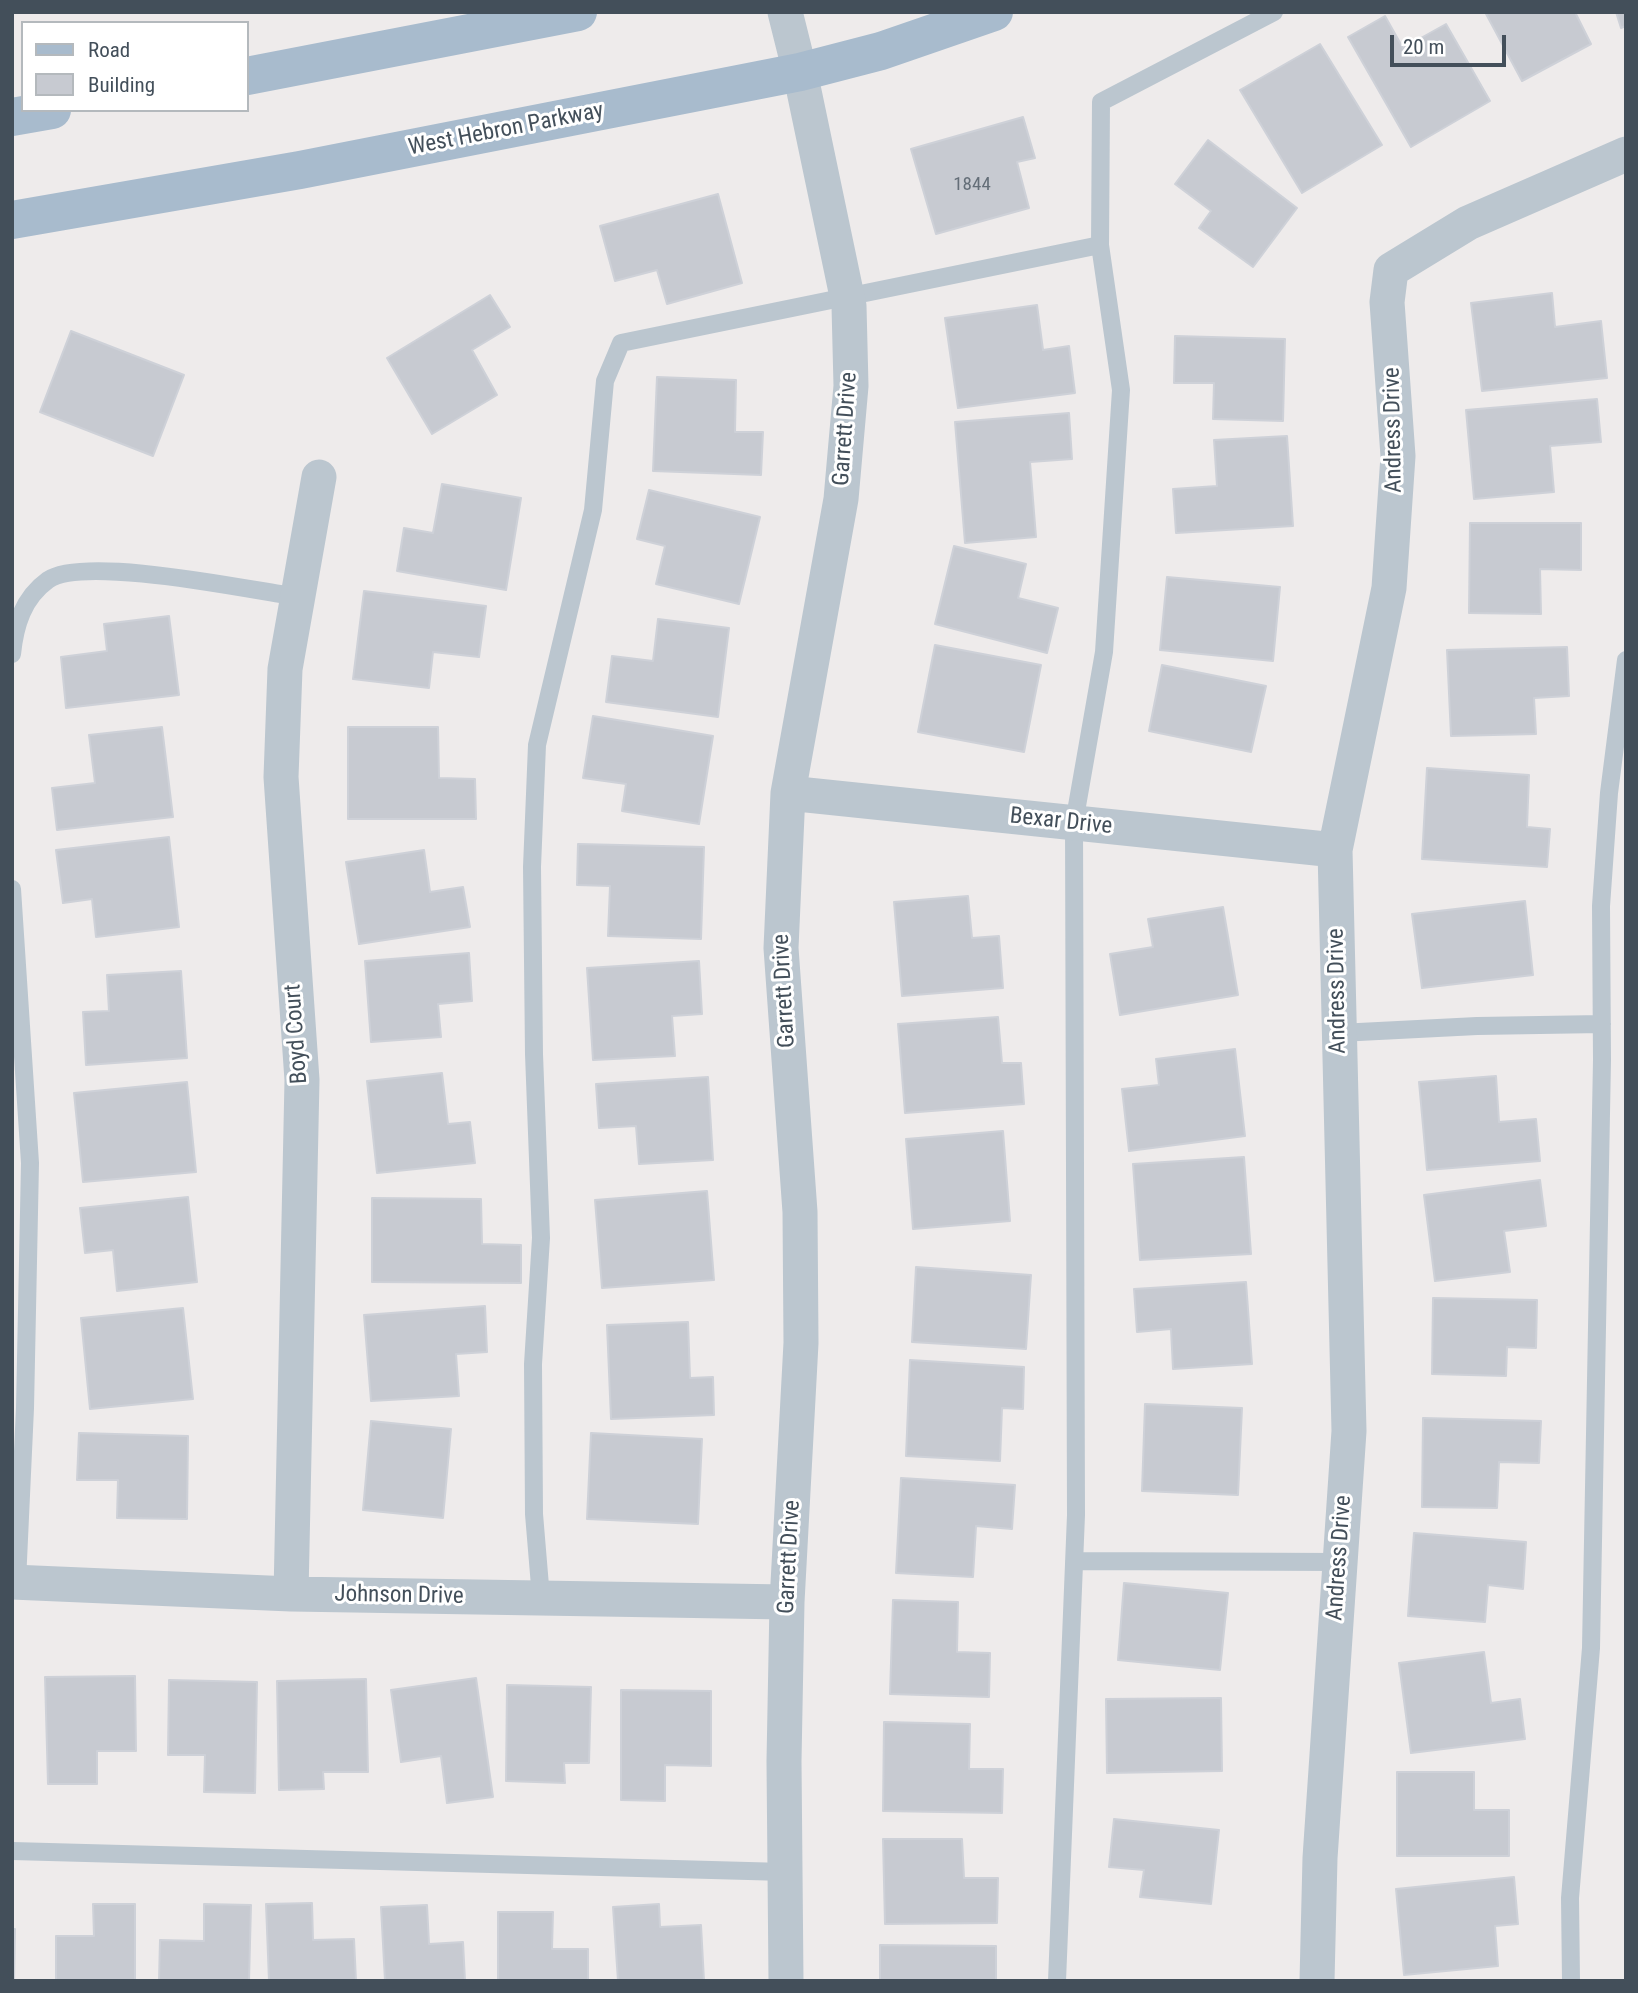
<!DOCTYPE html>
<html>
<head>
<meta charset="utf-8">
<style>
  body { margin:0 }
  #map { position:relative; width:1638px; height:1993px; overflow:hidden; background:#eeebeb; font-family:"Roboto Condensed",sans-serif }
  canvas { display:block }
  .frame { position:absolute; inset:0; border:14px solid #434f5a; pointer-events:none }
  .legend { position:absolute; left:21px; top:21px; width:228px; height:91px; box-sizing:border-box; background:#fff; border:2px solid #b4b9bd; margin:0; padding:9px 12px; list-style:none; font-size:21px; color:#434f5a }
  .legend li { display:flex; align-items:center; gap:14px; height:35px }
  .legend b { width:35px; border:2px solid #b4b9bd }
  .scale { position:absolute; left:1390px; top:35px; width:116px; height:32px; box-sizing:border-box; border:4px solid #434f5a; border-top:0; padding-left:9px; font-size:21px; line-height:24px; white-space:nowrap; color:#434f5a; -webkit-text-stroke:5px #fff; paint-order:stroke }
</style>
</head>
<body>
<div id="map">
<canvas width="1638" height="1993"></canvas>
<div class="frame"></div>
<ul class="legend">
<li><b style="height:9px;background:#a8bbcd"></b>Road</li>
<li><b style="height:19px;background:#c7cad1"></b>Building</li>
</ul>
<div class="scale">20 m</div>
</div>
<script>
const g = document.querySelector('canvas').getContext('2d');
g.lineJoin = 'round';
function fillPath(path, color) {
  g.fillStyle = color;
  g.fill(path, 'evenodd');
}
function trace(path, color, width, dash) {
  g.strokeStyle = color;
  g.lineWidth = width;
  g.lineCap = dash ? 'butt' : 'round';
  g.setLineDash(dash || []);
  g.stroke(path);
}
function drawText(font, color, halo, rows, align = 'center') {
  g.font = font + ' "Roboto Condensed",sans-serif';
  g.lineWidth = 6;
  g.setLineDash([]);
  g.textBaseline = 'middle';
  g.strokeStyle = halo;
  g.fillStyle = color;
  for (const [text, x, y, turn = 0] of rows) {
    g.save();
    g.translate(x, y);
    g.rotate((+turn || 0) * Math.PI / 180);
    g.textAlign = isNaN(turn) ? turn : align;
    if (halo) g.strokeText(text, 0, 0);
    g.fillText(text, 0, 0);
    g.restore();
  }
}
const building = new Path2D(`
  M 1485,12 L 1575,12 L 1591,44 L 1522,81 Z
  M 1616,12 L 1626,12 L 1626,26 L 1621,28 Z
  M 1385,16 L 1403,48 L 1446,24 L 1490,101 L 1411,147 L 1348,37 Z
  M 1320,44 L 1382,145 L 1302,193 L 1240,90 Z
  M 1023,117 L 1035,158 L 1017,162 L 1029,208 L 936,234 L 911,149 Z
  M 1208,140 L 1297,208 L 1253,267 L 1199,228 L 1211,211 L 1175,184 Z
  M 718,194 L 742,283 L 667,304 L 657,270 L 615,281 L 600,226 Z
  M 1552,293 L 1555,327 L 1601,321 L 1607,378 L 1482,391 L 1471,303 Z
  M 490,295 L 510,327 L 472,350 L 497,395 L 432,434 L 387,358 Z
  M 1037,305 L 1043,350 L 1069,346 L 1075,393 L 958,408 L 945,318 Z
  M 71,331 L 184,375 L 153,456 L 40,412 Z
  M 1175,336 L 1285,339 L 1283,421 L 1213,419 L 1214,383 L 1174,383 Z
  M 657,377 L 736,380 L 735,432 L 763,432 L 761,475 L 653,471 Z
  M 1597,399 L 1601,442 L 1550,446 L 1554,492 L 1474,499 L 1466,410 Z
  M 1069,413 L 1072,459 L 1030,462 L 1036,537 L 965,543 L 955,422 Z
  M 1287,436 L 1293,526 L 1176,533 L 1173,489 L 1217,486 L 1214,440 Z
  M 442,484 L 521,498 L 506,590 L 397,571 L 404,528 L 433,533 Z
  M 649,490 L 760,517 L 739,604 L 656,584 L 665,546 L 637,539 Z
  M 1470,523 L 1581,523 L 1581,570 L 1540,569 L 1541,614 L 1469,613 Z
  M 954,546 L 1026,564 L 1018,598 L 1058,608 L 1047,653 L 935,624 Z
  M 1167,577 L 1280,587 L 1273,661 L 1160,650 Z
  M 364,591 L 486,606 L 479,657 L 433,652 L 429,688 L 353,679 Z
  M 169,616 L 179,695 L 66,708 L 61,657 L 107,651 L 104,624 Z
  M 658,619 L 729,628 L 718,717 L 606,702 L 612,656 L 653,661 Z
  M 935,645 L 1041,665 L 1024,752 L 918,732 Z
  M 1567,647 L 1569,696 L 1534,698 L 1536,734 L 1451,736 L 1447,650 Z
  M 1162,665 L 1266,686 L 1251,752 L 1149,731 Z
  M 593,716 L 713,736 L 699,824 L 622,811 L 626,784 L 583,778 Z
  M 162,727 L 173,817 L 57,830 L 52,788 L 95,783 L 89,735 Z
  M 348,727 L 438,727 L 439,778 L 475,779 L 476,819 L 348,819 Z
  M 1427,768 L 1529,775 L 1527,827 L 1550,829 L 1547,867 L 1422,859 Z
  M 169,837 L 179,927 L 96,937 L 92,899 L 63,903 L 56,850 Z
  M 578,844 L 704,847 L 701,939 L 608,936 L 610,886 L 577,885 Z
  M 424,850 L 430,892 L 463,887 L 470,927 L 359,944 L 346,862 Z
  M 968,896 L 972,938 L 999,936 L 1003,988 L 902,996 L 894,902 Z
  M 1525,901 L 1533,975 L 1422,988 L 1412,914 Z
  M 1223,907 L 1238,995 L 1120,1015 L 1110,954 L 1153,947 L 1148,919 Z
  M 469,953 L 472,1001 L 438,1004 L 441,1037 L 371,1042 L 365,961 Z
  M 699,961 L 702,1014 L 672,1016 L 675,1056 L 593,1060 L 587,968 Z
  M 181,971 L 187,1058 L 86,1065 L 83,1012 L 109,1011 L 107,975 Z
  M 998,1017 L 1002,1063 L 1021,1063 L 1024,1104 L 905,1113 L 898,1024 Z
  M 1235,1049 L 1245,1136 L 1129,1151 L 1122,1089 L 1159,1085 L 1156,1059 Z
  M 442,1073 L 448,1124 L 470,1122 L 475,1163 L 377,1173 L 367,1081 Z
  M 1496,1076 L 1499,1122 L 1536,1119 L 1540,1161 L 1427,1170 L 1419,1082 Z
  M 708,1077 L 713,1160 L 639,1164 L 636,1126 L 599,1128 L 596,1084 Z
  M 187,1082 L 196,1172 L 83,1182 L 74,1093 Z
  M 1003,1131 L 1010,1221 L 913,1229 L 906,1139 Z
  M 1244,1157 L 1251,1254 L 1140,1260 L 1133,1164 Z
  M 1540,1180 L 1546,1226 L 1504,1231 L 1510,1272 L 1435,1281 L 1424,1195 Z
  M 707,1191 L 714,1280 L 602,1288 L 595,1200 Z
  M 188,1197 L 197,1282 L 117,1291 L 113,1250 L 85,1253 L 80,1208 Z
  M 372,1198 L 481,1199 L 482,1244 L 521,1245 L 521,1283 L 372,1282 Z
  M 916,1267 L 1031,1275 L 1026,1349 L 912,1342 Z
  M 1246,1282 L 1252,1364 L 1173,1369 L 1171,1329 L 1137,1332 L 1134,1289 Z
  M 1433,1298 L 1537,1300 L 1536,1348 L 1507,1347 L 1506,1376 L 1432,1374 Z
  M 485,1306 L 487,1352 L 456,1354 L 459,1396 L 371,1401 L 364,1315 Z
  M 183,1308 L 193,1399 L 90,1409 L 81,1318 Z
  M 688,1322 L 690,1378 L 713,1377 L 714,1415 L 611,1419 L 607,1325 Z
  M 910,1360 L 1024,1367 L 1023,1409 L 1002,1408 L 1000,1461 L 906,1456 Z
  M 1145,1404 L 1242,1408 L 1238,1495 L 1142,1491 Z
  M 1423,1418 L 1541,1421 L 1539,1463 L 1499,1462 L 1497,1508 L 1422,1507 Z
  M 371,1421 L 451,1429 L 443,1518 L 363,1510 Z
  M 79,1433 L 188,1436 L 187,1519 L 117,1518 L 118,1480 L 77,1480 Z
  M 591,1433 L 702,1439 L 698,1524 L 587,1519 Z
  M 901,1478 L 1015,1485 L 1012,1529 L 976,1526 L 973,1577 L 896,1573 Z
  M 1414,1533 L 1526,1542 L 1523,1589 L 1488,1585 L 1485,1622 L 1408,1616 Z
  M 1124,1583 L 1228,1593 L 1220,1670 L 1118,1660 Z
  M 893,1600 L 958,1602 L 957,1652 L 990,1653 L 989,1697 L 890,1694 Z
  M 1484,1652 L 1491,1703 L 1520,1699 L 1525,1739 L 1411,1753 L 1399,1663 Z
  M 135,1676 L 136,1751 L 97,1751 L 97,1784 L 48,1784 L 45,1677 Z
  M 476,1678 L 493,1797 L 447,1803 L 441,1756 L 401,1762 L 391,1690 Z
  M 366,1679 L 368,1772 L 323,1772 L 324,1789 L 279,1790 L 277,1681 Z
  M 169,1680 L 257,1682 L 255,1793 L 204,1792 L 205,1755 L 168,1755 Z
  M 507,1685 L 591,1687 L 589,1763 L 564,1763 L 565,1783 L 506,1781 Z
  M 621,1690 L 711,1691 L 711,1766 L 665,1765 L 665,1801 L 621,1800 Z
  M 1221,1698 L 1222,1771 L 1107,1773 L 1106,1699 Z
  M 884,1722 L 970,1724 L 969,1769 L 1003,1769 L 1002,1813 L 883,1811 Z
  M 1397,1772 L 1474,1772 L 1474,1810 L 1509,1810 L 1509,1856 L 1397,1856 Z
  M 1114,1819 L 1219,1830 L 1211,1904 L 1140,1897 L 1144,1870 L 1109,1867 Z
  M 883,1839 L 962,1839 L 964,1878 L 998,1878 L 997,1923 L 885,1924 Z
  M 1514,1877 L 1518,1924 L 1495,1926 L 1498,1966 L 1404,1975 L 1396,1889 Z
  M 312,1903 L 313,1940 L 354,1939 L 356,1981 L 269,1981 L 266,1904 Z
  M 93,1904 L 135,1904 L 135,1981 L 56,1981 L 56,1936 L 94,1936 Z
  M 204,1904 L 251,1905 L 249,1981 L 159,1981 L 160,1940 L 204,1941 Z
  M 659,1904 L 660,1927 L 701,1925 L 704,1981 L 618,1981 L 613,1907 Z
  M 427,1905 L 429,1944 L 463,1942 L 465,1981 L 385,1981 L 381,1907 Z
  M 498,1912 L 553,1912 L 552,1949 L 588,1949 L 588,1981 L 498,1981 Z
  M 12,1929 L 15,1929 L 14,1981 L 12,1981 Z
  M 880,1945 L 996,1946 L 996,1981 L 880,1981 Z`);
const service = new Path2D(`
  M 12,654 C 15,625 23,598 48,580 C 84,555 250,590 298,597
  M 12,889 L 30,1163 L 25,1408 L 17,1582
  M 1339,1033 L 1477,1026 L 1602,1024
  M 1074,1561 L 1340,1562
  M 541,1598 L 534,1514 L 533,1364 L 541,1238 L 534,1054 L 532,867 L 537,745 L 593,510 L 605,381 L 621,343 L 1100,245
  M 12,1851 L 785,1872
  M 1057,1981 L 1076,1515 L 1074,823 L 1104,652 L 1121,390 L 1100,245 L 1101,102 L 1274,12
  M 1571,1981 L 1570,1898 L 1591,1648 L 1602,1060 L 1601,906 L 1609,793 L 1626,660`);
const minor = new Path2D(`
  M 785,12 L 800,72 L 849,306 L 851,386 L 841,499 L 788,793 L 781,948 L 800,1212 L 801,1343 L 787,1602 L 784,1761 L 786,1981
  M 788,793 L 1335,850
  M 12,1582 L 291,1594 L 787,1602
  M 291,1594 L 302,1080 L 281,777 L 285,669 L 319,477
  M 1317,1981 L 1320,1858 L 1349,1431 L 1335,850 L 1389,588 L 1398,456 L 1387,302 L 1391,270 L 1468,223 L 1626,154`);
const primary = new Path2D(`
  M 247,76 L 578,12
  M 12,117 L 52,110
  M 12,220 L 300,170 L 800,72 L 881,51 L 994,12`);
const numberNames = [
  ["1844",972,185]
];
const streetNames = [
  ["West Hebron Parkway",506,130,-11],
  ["Garrett Drive",846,429,-86],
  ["Andress Drive",1394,430,-91],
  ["Bexar Drive",1061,822,6],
  ["Garrett Drive",785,991,-93],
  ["Andress Drive",1338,991,-91],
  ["Boyd Court",297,1034,-94],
  ["Garrett Drive",790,1557,-87],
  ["Andress Drive",1340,1558,-86],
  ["Johnson Drive",399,1596,1]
];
fillPath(building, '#c7cad1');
trace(building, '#ced1d8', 2);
trace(service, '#bbc6cf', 18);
trace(minor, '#bbc6cf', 35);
trace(primary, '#a8bbcd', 38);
drawText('19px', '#646e78', null, numberNames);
drawText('23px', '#434f5a', '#fff', streetNames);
</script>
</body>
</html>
